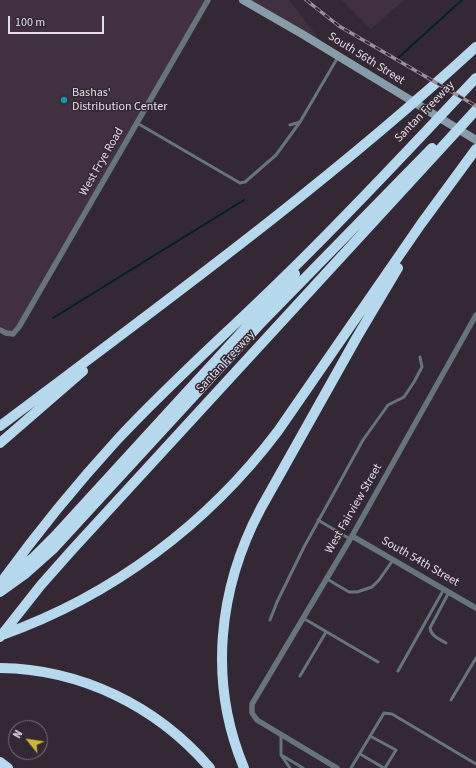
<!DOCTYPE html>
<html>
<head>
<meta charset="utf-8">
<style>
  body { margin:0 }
  #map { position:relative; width:476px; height:768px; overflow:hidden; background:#332833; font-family:"Source Sans 3",sans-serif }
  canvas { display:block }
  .north { position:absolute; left:8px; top:720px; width:40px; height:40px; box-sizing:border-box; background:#332833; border:1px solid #797079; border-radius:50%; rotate:300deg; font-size:11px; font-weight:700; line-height:16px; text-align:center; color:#e3dce3 }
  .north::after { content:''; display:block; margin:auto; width:14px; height:18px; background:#d1b736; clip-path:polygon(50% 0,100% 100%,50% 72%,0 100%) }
  .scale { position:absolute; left:8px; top:16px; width:96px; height:18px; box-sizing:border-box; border:2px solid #e3dce3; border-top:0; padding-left:5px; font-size:12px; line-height:14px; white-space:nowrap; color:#e3dce3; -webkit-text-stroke:3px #332833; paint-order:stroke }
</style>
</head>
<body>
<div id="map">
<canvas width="476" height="768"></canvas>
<div class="north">N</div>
<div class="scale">100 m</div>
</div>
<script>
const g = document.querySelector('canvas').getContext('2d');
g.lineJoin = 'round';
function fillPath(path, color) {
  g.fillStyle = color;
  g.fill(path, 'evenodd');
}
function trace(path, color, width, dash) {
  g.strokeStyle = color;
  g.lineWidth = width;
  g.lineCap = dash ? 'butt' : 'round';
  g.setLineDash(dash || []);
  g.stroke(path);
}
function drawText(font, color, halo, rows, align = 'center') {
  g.font = font + ' "Source Sans 3",sans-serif';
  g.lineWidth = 3;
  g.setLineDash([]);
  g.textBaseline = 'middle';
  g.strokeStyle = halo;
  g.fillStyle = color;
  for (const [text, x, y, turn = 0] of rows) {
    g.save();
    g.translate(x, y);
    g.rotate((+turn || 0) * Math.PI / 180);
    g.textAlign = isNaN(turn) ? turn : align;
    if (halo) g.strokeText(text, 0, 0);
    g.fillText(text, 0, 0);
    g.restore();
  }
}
const built = new Path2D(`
  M 0,0 L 208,0 L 13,334 L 0,330 Z
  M 243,0 L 289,0 L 325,47 Z
  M 342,0 L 404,0 L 371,29 Z`);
const stream = new Path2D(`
  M 398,58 L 462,0
  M 53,318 L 244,200`);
const lane = new Path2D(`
  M 137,123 L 240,183 L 245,182 L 276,155 L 300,122
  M 290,125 L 300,122 L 338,57
  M 318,520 L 350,539
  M 327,579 L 349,592 L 357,592 L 372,587 L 379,580 L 393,560
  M 303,618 L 378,662
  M 270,620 L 277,602 L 304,547 L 363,440 L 388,405 L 404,397 L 414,382 L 422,367 L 420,357
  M 446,643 C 439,639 431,636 430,628 L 449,592
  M 398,671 L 444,589
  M 300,676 L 326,632
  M 451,700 L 476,658
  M 281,734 L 281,755 L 290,768
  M 370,736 L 396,750 L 385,768
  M 360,754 L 384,768
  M 283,756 L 303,768
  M 351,768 L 384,713 L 392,714 L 476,764`);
const street = new Path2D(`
  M 0,330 L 6,333 L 13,334 L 19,327 L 208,0
  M 352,536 L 476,608
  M 337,768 L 257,720 L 252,713 L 252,704 L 352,536 L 476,315`);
const secondary = new Path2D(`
  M 243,0 L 302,34 L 476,140`);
const highway = new Path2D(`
  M 0,426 C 162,304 326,185 476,47
  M 0,443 L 83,371
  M 8,577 L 33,558 L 57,534 L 295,274
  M 0,584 C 36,534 75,486 117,440 C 169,384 227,333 282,279 C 349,214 412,146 476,78
  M 0,592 L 25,574 L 53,549 L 259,325 L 432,148
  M 2,635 C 112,596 208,524 278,431 L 421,224 L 476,149
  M 0,637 L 41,585 L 72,550 L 476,110
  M 0,668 C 81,669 157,706 210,768
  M 0,762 L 8,768
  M 244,768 C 208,682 218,589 261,508 L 357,337 L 398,268`);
const rail = new Path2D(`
  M 306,0 L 339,26 L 476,106`);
const markers = [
  [64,100,4,"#0f9aa8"]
];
const streetNames = [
  ["South 56th Street",366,59,32],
  ["Santan Freeway",425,112,-46],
  ["West Frye Road",102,162,-60],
  ["Santan Freeway",226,362,-47],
  ["West Fairview Street",354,509,-60],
  ["South 54th Street",420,562,30]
];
const poiNames = [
  ["Bashas'",72,93],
  ["Distribution Center",72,107]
];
fillPath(built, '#413140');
trace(stream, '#00202c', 2);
trace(lane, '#66747c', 3);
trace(street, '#66747c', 5.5);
trace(secondary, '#879ca9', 8);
trace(highway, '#b6d8ec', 10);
trace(rail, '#988f98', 3.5);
trace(rail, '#332833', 2, [6]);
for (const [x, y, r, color] of markers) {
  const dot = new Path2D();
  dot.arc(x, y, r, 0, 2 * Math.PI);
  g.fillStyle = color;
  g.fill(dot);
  trace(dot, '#332833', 1.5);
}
drawText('12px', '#e3dce3', '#332833', streetNames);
drawText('12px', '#e3dce3', '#332833', poiNames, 'left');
</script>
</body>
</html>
